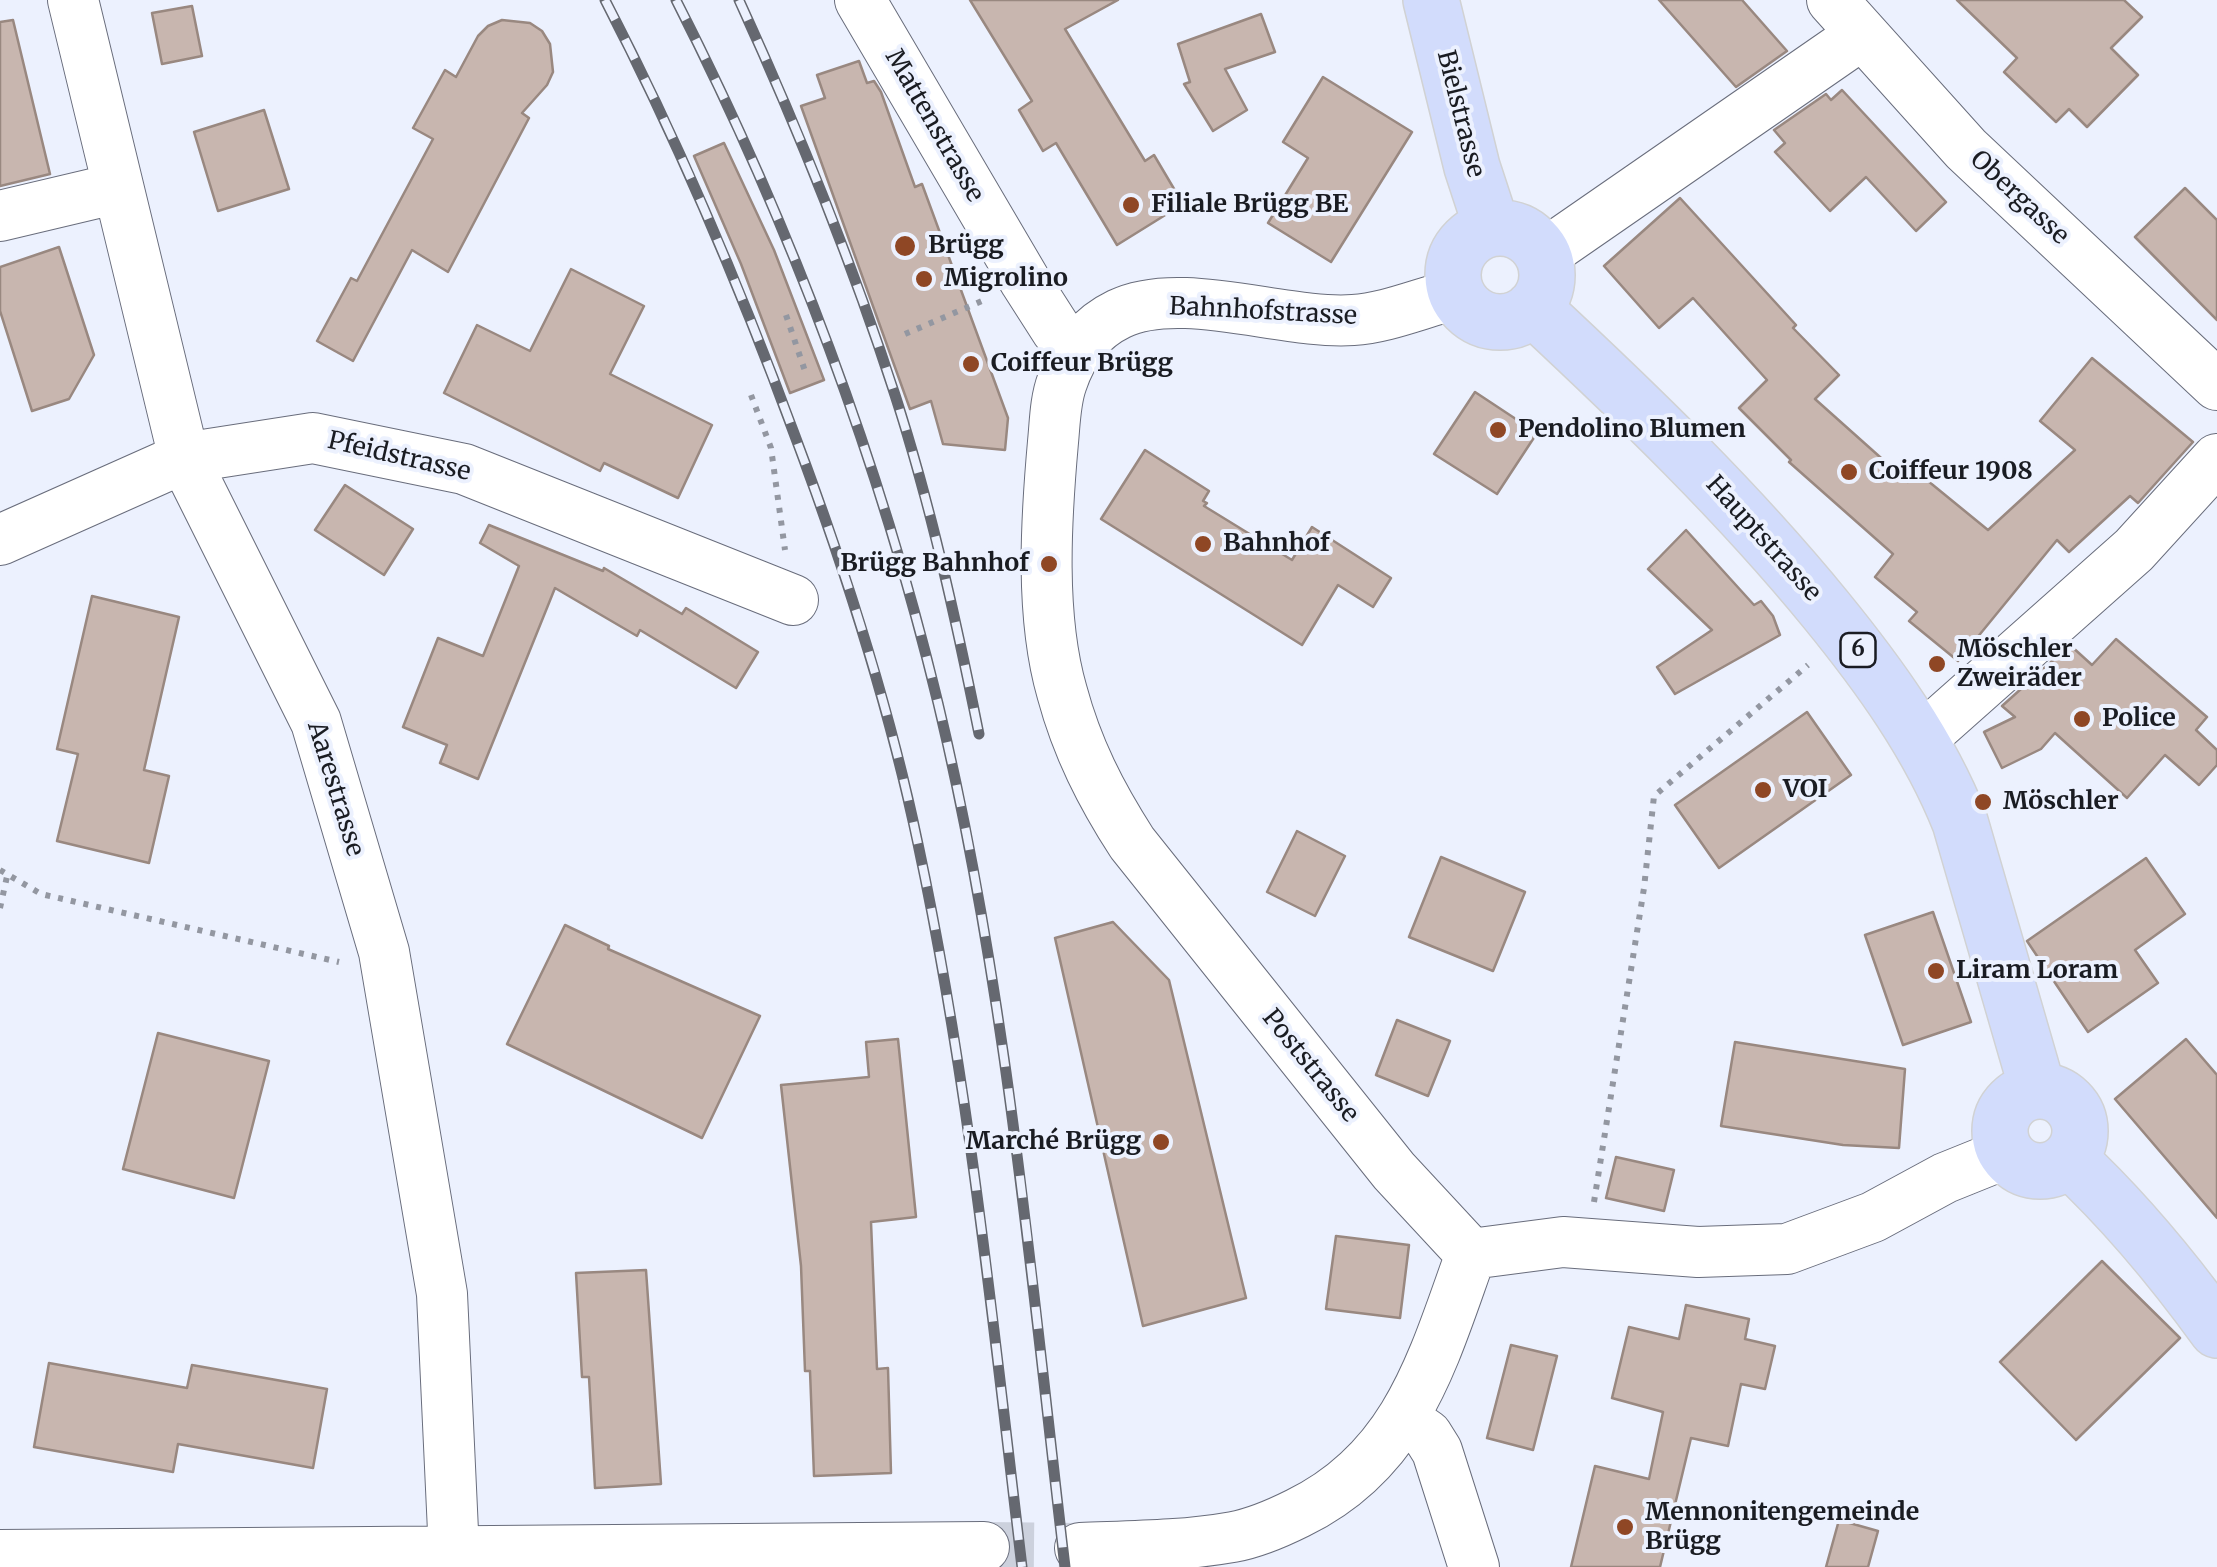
<!DOCTYPE html>
<html>
<head>
<meta charset="utf-8">
<style>
  body { margin:0 }
  canvas { display:block; background:#ecf1fe }
</style>
</head>
<body>
<canvas width="2217" height="1567"></canvas>
<script>
const g = document.querySelector('canvas').getContext('2d');
g.lineJoin = 'round';
function fillPath(path, color) {
  g.fillStyle = color;
  g.fill(path, 'evenodd');
}
function trace(path, color, width, dash) {
  g.strokeStyle = color;
  g.lineWidth = width;
  g.lineCap = dash ? 'butt' : 'round';
  g.setLineDash(dash || []);
  g.stroke(path);
}
function drawText(font, color, halo, rows, align = 'center') {
  g.font = font + ' Merriweather,serif';
  g.lineWidth = 8;
  g.setLineDash([]);
  g.textBaseline = 'middle';
  g.strokeStyle = halo;
  g.fillStyle = color;
  for (const [text, x, y, turn = 0] of rows) {
    g.save();
    g.translate(x, y);
    g.rotate((+turn || 0) * Math.PI / 180);
    g.textAlign = isNaN(turn) ? turn : align;
    if (halo) g.strokeText(text, 0, 0);
    g.fillText(text, 0, 0);
    g.restore();
  }
}
const building = new Path2D(`
  M 970,0 L 1118,0 L 1065,29 L 1145,161 L 1154,155 L 1183,204 L 1117,245 L 1056,143 L 1043,151 L 1019,110 L 1032,101 Z
  M 1659,0 L 1742,0 L 1787,51 L 1736,87 Z
  M 1957,0 L 2124,0 L 2142,17 L 2111,48 L 2138,75 L 2087,127 L 2069,109 L 2056,122 L 2004,72 L 2017,58 Z
  M 192,6 L 202,56 L 162,64 L 152,13 Z
  M 1261,14 L 1275,52 L 1225,69 L 1247,110 L 1213,131 L 1184,84 L 1190,82 L 1178,44 Z
  M 13,20 L 50,174 L 0,186 L 0,22 Z
  M 502,20 L 530,23 L 542,31 L 550,44 L 553,72 L 547,85 L 522,113 L 529,118 L 448,272 L 412,250 L 353,361 L 317,341 L 351,278 L 357,281 L 433,139 L 413,128 L 445,70 L 456,77 L 478,36 L 488,26 Z
  M 859,61 L 867,83 L 874,81 L 881,92 L 915,187 L 922,184 L 1008,418 L 1005,450 L 943,444 L 931,401 L 910,409 L 801,106 L 825,98 L 817,75 Z
  M 1323,77 L 1412,132 L 1331,262 L 1268,223 L 1308,158 L 1283,142 Z
  M 1842,90 L 1946,202 L 1916,231 L 1866,177 L 1830,211 L 1775,152 L 1785,143 L 1774,130 L 1826,94 L 1831,100 Z
  M 264,110 L 289,189 L 218,211 L 194,132 Z
  M 724,143 L 774,250 L 824,380 L 790,393 L 741,264 L 694,156 Z
  M 2185,188 L 2217,220 L 2217,320 L 2135,237 Z
  M 1680,198 L 1796,325 L 1793,328 L 1839,375 L 1815,399 L 1908,482 L 1917,472 L 1988,530 L 2075,450 L 2040,421 L 2092,358 L 2193,442 L 2138,503 L 2130,496 L 2069,552 L 2057,540 L 1958,661 L 1909,621 L 1917,612 L 1875,577 L 1893,554 L 1789,462 L 1791,460 L 1739,408 L 1767,380 L 1693,298 L 1659,328 L 1604,266 Z
  M 59,247 L 94,355 L 69,399 L 32,411 L 0,311 L 0,267 Z
  M 571,269 L 644,306 L 610,374 L 712,425 L 678,498 L 604,463 L 600,471 L 444,393 L 477,325 L 530,351 Z
  M 1475,392 L 1537,433 L 1497,494 L 1434,454 Z
  M 1145,450 L 1209,491 L 1203,501 L 1207,503 L 1204,506 L 1292,560 L 1312,527 L 1391,578 L 1373,607 L 1338,585 L 1302,645 L 1101,519 Z
  M 345,485 L 413,529 L 384,575 L 315,530 Z
  M 489,525 L 603,571 L 604,568 L 682,614 L 686,608 L 758,652 L 736,688 L 640,630 L 637,636 L 555,588 L 478,779 L 440,763 L 447,745 L 403,727 L 438,638 L 483,656 L 519,566 L 480,543 Z
  M 1686,530 L 1754,605 L 1761,601 L 1773,616 L 1780,635 L 1675,694 L 1657,667 L 1712,630 L 1648,569 Z
  M 92,596 L 179,617 L 144,770 L 169,776 L 149,863 L 57,841 L 78,754 L 57,749 Z
  M 2116,639 L 2207,717 L 2196,730 L 2217,750 L 2217,765 L 2199,785 L 2165,755 L 2127,798 L 2055,733 L 2041,749 L 2002,768 L 1984,732 L 2015,717 L 2002,706 L 2070,645 L 2092,665 Z
  M 1807,712 L 1851,775 L 1719,868 L 1675,805 Z
  M 1297,831 L 1345,856 L 1315,916 L 1267,892 Z
  M 1441,857 L 1525,892 L 1493,971 L 1409,937 Z
  M 2146,858 L 2185,914 L 2135,950 L 2158,983 L 2088,1032 L 2027,941 Z
  M 1933,912 L 1971,1022 L 1903,1045 L 1865,935 Z
  M 1113,922 L 1169,980 L 1246,1298 L 1143,1326 L 1055,938 Z
  M 565,925 L 609,946 L 608,949 L 760,1016 L 702,1138 L 507,1044 Z
  M 1397,1020 L 1450,1041 L 1428,1096 L 1376,1075 Z
  M 158,1033 L 269,1061 L 234,1198 L 123,1169 Z
  M 898,1039 L 916,1217 L 871,1222 L 877,1369 L 888,1368 L 891,1473 L 814,1476 L 810,1371 L 805,1371 L 801,1266 L 781,1085 L 869,1077 L 866,1042 Z
  M 2186,1039 L 2217,1075 L 2217,1218 L 2115,1099 Z
  M 1735,1042 L 1905,1069 L 1899,1148 L 1843,1145 L 1721,1126 Z
  M 1616,1157 L 1674,1170 L 1664,1211 L 1606,1198 Z
  M 1336,1236 L 1409,1245 L 1400,1318 L 1326,1309 Z
  M 2102,1261 L 2180,1338 L 2076,1440 L 2000,1362 Z
  M 646,1270 L 661,1484 L 595,1488 L 589,1377 L 582,1377 L 576,1273 Z
  M 1686,1305 L 1749,1319 L 1745,1339 L 1775,1346 L 1765,1389 L 1741,1384 L 1728,1446 L 1691,1438 L 1660,1567 L 1571,1567 L 1595,1466 L 1649,1479 L 1663,1412 L 1612,1398 L 1629,1327 L 1679,1339 Z
  M 1511,1345 L 1557,1356 L 1533,1450 L 1487,1438 Z
  M 49,1363 L 187,1388 L 192,1365 L 327,1389 L 313,1468 L 178,1444 L 173,1472 L 34,1447 Z
  M 1839,1520 L 1878,1531 L 1868,1567 L 1826,1567 Z`);
const minorTunnel = new Path2D(`
  M 984,1547 L 1080,1548`);
const path = new Path2D(`
  M 786,315 L 806,374
  M 905,334 L 982,301
  M 751,395 L 771,448 L 785,550
  M 0,870 L 41,894 L 339,962
  M 0,908 L 8,872
  M 1594,1202 L 1644,888 L 1654,796 L 1808,665`);
const minor = new Path2D(`
  M 73,0 L 184,458 L 316,722 L 384,952 L 442,1294 L 454,1553 L 451,1567
  M 860,0 L 1025,281 L 1057,331 L 1079,346
  M 1832,0 L 1966,149 L 2217,385
  M 0,216 L 118,188
  M 1543,255 L 1861,35
  M 1457,294 C 1423,302 1387,318 1353,320 C 1285,325 1181,284 1119,314 C 1090,328 1072,352 1062,382 C 1055,401 1055,422 1053,442 C 1046,520 1040,616 1062,692 C 1077,748 1101,795 1132,843 L 1394,1171 L 1471,1254
  M 0,540 L 184,458 L 313,438 L 464,469 L 793,600
  M 1920,740 L 2134,550 L 2217,459
  M 1471,1254 L 1563,1242 L 1698,1252 L 1787,1249 L 1873,1217 L 1945,1178 L 2007,1153
  M 1404,1419 L 1427,1435 L 1437,1451 L 1474,1567
  M 1080,1548 C 1131,1546 1182,1546 1233,1537 C 1255,1533 1278,1523 1298,1513 C 1407,1460 1433,1359 1471,1254
  M 0,1555 L 984,1547`);
const major = new Path2D(`
  M 1431,0 L 1472,167 L 1492,228
  M1453 275a47 47 0 1 1 94 0a47 47 0 1 1-94 0Z
  M 1533,308 C 1636,404 1737,501 1826,610 C 1879,675 1929,744 1960,822 L 2038,1091
  M2000 1131a40 40 0 1 1 80 0a40 40 0 1 1-80 0Z
  M 2069,1159 C 2125,1211 2172,1268 2217,1330`);
const rail = new Path2D(`
  M 605,0 C 678,141 740,287 795,436 C 845,569 889,705 918,844 C 969,1083 993,1325 1022,1567
  M 676,0 C 790,224 879,459 938,703 C 1006,986 1031,1278 1065,1567
  M 739,0 C 798,129 851,260 895,395 C 931,506 956,620 979,734`);
const markers = [
  [1131,205,10,"#8f4725"],
  [905,246,12,"#8f4725"],
  [924,279,10,"#8f4725"],
  [971,364,10,"#8f4725"],
  [1498,430,10,"#8f4725"],
  [1849,472,10,"#8f4725"],
  [1203,544,10,"#8f4725"],
  [1049,564,10,"#8f4725"],
  [1937,664,10,"#8f4725"],
  [2082,719,10,"#8f4725"],
  [1763,790,10,"#8f4725"],
  [1983,802,10,"#8f4725"],
  [1936,971,10,"#8f4725"],
  [1161,1142,10,"#8f4725"],
  [1625,1527,10,"#8f4725"]
];
const shields = [
  [1858,650,35]
];
const shieldNames = [
  ["6",1858,650]
];
const streetNames = [
  ["Bielstrasse",1460,114,76],
  ["Mattenstrasse",934,126,60],
  ["Obergasse",2019,198,43],
  ["Bahnhofstrasse",1263,312,3],
  ["Pfeidstrasse",399,457,13],
  ["Hauptstrasse",1763,539,48],
  ["Aarestrasse",335,789,73],
  ["Poststrasse",1310,1066,51]
];
const poiNames = [
  ["Filiale Brügg BE",1151,205],
  ["Brügg",928,246],
  ["Migrolino",944,279],
  ["Coiffeur Brügg",991,364],
  ["Pendolino Blumen",1518,430],
  ["Coiffeur 1908",1869,472],
  ["Bahnhof",1223,544],
  ["Brügg Bahnhof",1029,564,"right"],
  ["Möschler",1957,650],
  ["Zweiräder",1957,679],
  ["Police",2102,719],
  ["VOI",1783,790],
  ["Möschler",2003,802],
  ["Liram Loram",1956,971],
  ["Marché Brügg",1141,1142,"right"],
  ["Mennonitengemeinde",1645,1513],
  ["Brügg",1645,1542]
];
fillPath(building, '#c8b6af');
trace(building, '#998880', 2.5);
trace(minorTunnel, '#ccd1dd', 50, [50, 25]);
trace(minor, '#696d7c', 52);
trace(major, '#d1d2d3', 58);
trace(path, '#9397a1', 6, [5, 8]);
trace(minor, '#fff', 50);
trace(major, '#d2dcfc', 55);
trace(rail, '#656870', 11);
trace(rail, '#ecf1fe', 8, [22]);
for (const [x, y, r, color] of markers) {
  const dot = new Path2D();
  dot.arc(x, y, r, 0, 2 * Math.PI);
  g.fillStyle = color;
  g.fill(dot);
  trace(dot, '#ecf1fe', 4);
}
for (const [x, y, w] of shields) {
  const box = new Path2D();
  box.roundRect(x - w / 2, y - 17, w, 34, 8);
  g.fillStyle = '#ecf1fe';
  g.fill(box);
  trace(box, '#1a1c22', 2.5);
}
drawText('bold 22px', '#1a1c22', null, shieldNames);
drawText('25px', '#1a1c22', '#ecf1fe', streetNames);
drawText('bold 25px', '#1a1c22', '#ecf1fe', poiNames, 'left');
</script>
</body>
</html>
